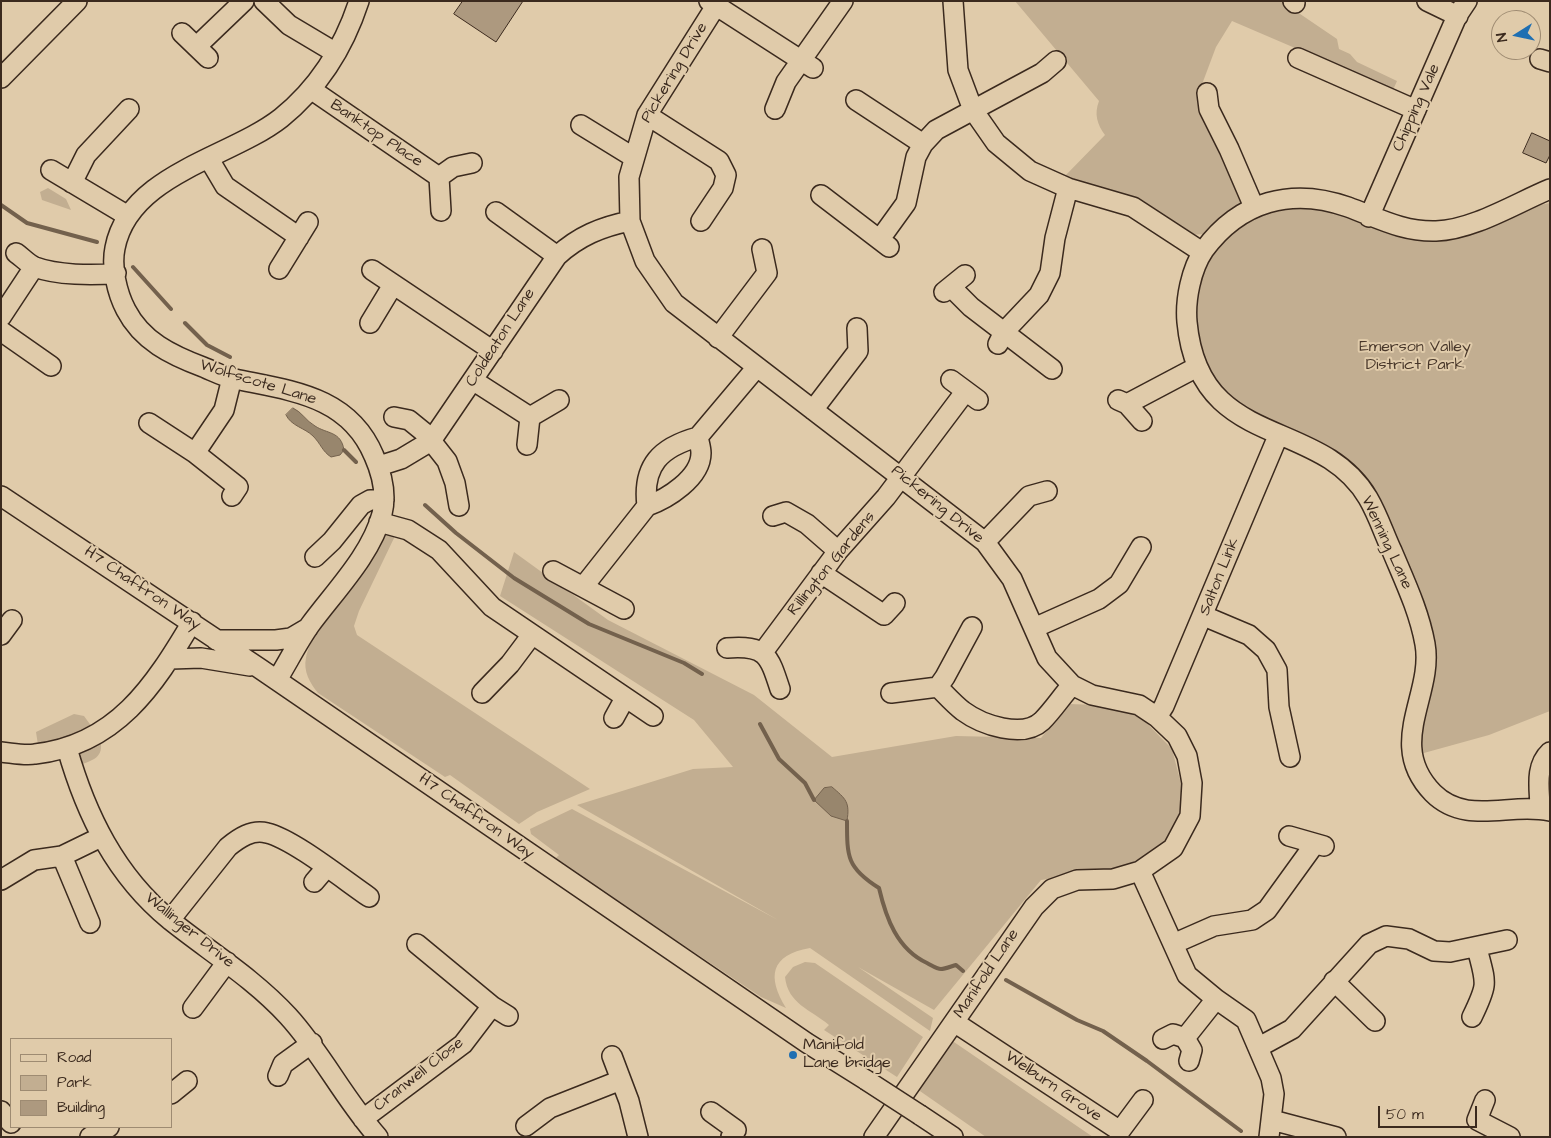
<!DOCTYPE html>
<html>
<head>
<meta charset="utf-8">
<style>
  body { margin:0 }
  #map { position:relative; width:1551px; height:1138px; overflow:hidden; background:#e0cbaa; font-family:"Architects Daughter",sans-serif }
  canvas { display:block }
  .frame { position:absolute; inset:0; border:2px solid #3b2a1e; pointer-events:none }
  .legend { position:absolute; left:10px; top:1038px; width:162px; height:90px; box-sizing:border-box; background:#e0cbaa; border:1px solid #9e8b72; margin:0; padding:6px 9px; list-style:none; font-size:15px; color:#3b2a1e }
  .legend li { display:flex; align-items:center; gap:10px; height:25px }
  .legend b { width:25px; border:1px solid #9e8b72 }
  .north { position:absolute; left:1491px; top:10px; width:50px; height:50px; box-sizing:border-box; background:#e0cbaa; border:1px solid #9e8b72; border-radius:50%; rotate:260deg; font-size:14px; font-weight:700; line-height:20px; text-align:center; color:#3b2a1e }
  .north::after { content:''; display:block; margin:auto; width:18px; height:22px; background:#1f6fb2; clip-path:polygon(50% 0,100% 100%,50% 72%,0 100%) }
  .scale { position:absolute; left:1378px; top:1106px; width:99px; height:22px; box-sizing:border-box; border:2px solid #3b2a1e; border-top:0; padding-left:6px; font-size:15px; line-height:18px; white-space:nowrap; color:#3b2a1e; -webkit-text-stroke:4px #e0cbaa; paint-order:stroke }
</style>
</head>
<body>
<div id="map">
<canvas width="1551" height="1138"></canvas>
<div class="frame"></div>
<ul class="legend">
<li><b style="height:6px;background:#e0cbaa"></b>Road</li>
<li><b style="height:14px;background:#c2ae91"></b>Park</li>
<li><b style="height:14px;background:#ad997f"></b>Building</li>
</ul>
<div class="north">N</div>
<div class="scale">50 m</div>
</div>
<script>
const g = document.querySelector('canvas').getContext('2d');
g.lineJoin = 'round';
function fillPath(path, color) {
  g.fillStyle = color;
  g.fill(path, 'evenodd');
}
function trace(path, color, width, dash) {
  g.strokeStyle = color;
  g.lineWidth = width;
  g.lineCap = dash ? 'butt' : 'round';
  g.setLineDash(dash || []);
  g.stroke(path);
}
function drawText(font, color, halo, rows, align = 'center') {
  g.font = font + ' "Architects Daughter",sans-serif';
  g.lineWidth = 4;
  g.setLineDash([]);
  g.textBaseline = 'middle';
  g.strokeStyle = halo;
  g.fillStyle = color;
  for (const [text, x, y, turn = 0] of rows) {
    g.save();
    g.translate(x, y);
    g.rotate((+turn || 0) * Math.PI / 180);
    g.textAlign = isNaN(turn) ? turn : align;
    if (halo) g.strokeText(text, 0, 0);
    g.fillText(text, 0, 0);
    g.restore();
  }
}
const green = new Path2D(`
  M 1015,1 L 1281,1 L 1337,39 L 1339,49 L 1350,54 L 1357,62 L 1397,81 L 1393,90 L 1232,21 L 1216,47 L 1201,87 L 1244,198 L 1242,203 L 1205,234 L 1190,235 L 1063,178 L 1105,135 C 1097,124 1094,114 1099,101 Z
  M 48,188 L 66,199 L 71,210 L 42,200 L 40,192 Z
  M 1301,199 L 1372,224 L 1444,224 L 1550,203 L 1550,711 L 1489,735 L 1413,756 L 1432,657 L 1394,534 L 1337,465 L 1224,405 L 1193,342 L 1191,281 L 1223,229 Z
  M 380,534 L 395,536 L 359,611 L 354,626 L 357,635 L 590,789 L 537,812 L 519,824 L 450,775 L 445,777 L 318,693 C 310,683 303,671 306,658 C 309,639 326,623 336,608 C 351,584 365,559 380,534 Z
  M 514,552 L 608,620 L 754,695 L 832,757 L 956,736 L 1041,738 L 1068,704 L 1130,706 L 1172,749 L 1186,803 L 1162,847 L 1121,868 L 1041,880 L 934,1010 L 858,967 L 933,1018 L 930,1031 L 810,948 C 770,955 767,977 786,1008 L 761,997 L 555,859 L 559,855 L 531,834 L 530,829 L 572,809 L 778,920 L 577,805 L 693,769 L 733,767 L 694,720 L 500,596 Z
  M 74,714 L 84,716 L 92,727 L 77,736 L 38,745 L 36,732 Z
  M 100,740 C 105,757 92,761 79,765 L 79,752 Z
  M 805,962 L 815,963 L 923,1037 L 897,1077 L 824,1030 L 829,1025 C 810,1009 788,1004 785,977 L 793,967 Z
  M 951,1040 L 1093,1137 L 986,1137 L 917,1089 Z`);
const water = new Path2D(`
  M 293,408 C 302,412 306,421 315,426 C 327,434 341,431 344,450 L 340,455 L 331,457 C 322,451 321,444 313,436 C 305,428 291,426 286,415 Z
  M 832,787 C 846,799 850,802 847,821 L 831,816 L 814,800 L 824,788 Z`);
const stream = new Path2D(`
  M 1,205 L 27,223 L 97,242
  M 133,267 L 171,309
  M 185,323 L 207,345 L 230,357
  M 344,450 L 356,462
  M 425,505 L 456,533 L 514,578 L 589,624 L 684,663 L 702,674
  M 760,724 L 779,759 L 805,783 L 814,800
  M 847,821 C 847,857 847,868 879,888 C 886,918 897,949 927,963 C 931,965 937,969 941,969 C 945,969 952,966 956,965 L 963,971
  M 1006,980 L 1077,1020 L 1103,1031 L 1147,1061 L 1241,1131`);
const building = new Path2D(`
  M 463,1 L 523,1 L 496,42 L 454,14 Z
  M 1532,133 L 1550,141 L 1550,155 L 1546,163 L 1523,153 Z`);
const minor = new Path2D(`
  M 264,1 L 289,25 L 336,53
  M 709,1 L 813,68
  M 719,1 L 647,115 L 629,177 L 630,221 L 645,261 L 674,303 L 985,542 L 1012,579 L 1047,658 L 1072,685 L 1092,695 L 1139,705 L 1157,717 L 1177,736 L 1187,756 L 1192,783 L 1190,816 L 1173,848 L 1140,871 L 1113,879 L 1077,880 L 1052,889 L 1034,907 L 874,1137
  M 953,1 L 958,70 L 973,110 L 996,143 L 1030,171 L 1068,188 L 1133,207 L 1202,252
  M 1293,1 L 1295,3
  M 1427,1 L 1458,16
  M 182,33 L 208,58
  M 197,46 L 244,1
  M 1298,58 L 1416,110
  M 1540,59 L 1550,62
  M 1,78 L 77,1
  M 312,90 L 439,177
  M 1207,93 L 1209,109 L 1229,149 L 1254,207
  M 856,100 L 923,144
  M 775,109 L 786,82 L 843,1
  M 647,115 L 719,161 L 726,175 L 723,188 L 701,221
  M 581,125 L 633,157
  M 209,159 L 225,186 L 299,237
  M 51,170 L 128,216
  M 72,183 L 86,155 L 129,109
  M 1550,189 C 1516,203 1473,230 1436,231 C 1403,232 1378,218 1348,207 C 1292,187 1240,201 1204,250 C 1191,269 1185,300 1187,322 C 1199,452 1319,415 1368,498 C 1378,515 1384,534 1392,551 C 1405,582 1419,611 1425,644 C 1434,695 1385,744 1433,793 C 1466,826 1510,802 1550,811
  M 821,195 L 889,247
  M 441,211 L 439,177 L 453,167 L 472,163
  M 496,212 L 557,256
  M 1369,217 L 1457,16 L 1467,1
  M 880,239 L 906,203 L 916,157 L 923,144 L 936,130 L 1042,73 L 1056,61
  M 16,253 C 22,257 28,264 35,267 C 56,275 94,276 116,273
  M 279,269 L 308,222
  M 372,270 L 493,351
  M 951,287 L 971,307 L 1052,369
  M 944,292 L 965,275
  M 1,317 L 34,267
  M 370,323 L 393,285
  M 1,331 L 51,366
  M 718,338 L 767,273 L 762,249
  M 998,344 L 1004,332 L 1039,295 L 1050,273 L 1055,238 L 1068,188
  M 951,380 L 978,400
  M 474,381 L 530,417
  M 1118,400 L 1127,404 L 1142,421
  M 1127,404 L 1197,367
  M 813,410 L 858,351 L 857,328
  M 394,417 L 409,420 L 425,433 L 447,461 L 455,483 L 459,506
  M 149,423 L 195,453 L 238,487 L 232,496
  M 527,445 L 530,417 L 559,400
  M 195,453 L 224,410 L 232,378
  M 379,466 L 401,459 L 431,441 L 557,256 C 579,236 601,227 630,221
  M 1,496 L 259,668 L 807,1043 L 866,1080
  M 647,506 C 642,465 661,447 698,437
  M 773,516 L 786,512 L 807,524 L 838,551
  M 379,522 L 408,530 L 439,550 L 492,607 L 653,716
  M 985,542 L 1029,496 L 1047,491
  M 315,557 L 332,541 L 361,505 L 370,500 L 384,500
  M 553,571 L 624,609
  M 821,573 L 884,615 L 895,603
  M 583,587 L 647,506 C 667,499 701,478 701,453 C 701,448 699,442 698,437 L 757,367
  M 1204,616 L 1249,635 L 1266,650 L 1277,670 L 1279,707 L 1290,757
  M 972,627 L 945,677 L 938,687 C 946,695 954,704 963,711 C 982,725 1023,739 1042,721 C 1053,710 1062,696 1072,685
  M 1034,628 L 1099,599 L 1119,584 L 1141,547
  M 1,635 L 12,620
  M 216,640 L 276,640 L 291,638 L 308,628
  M 727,648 C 766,645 769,655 780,689
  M 763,652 L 838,551 L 886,497 L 965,392
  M 171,659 L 201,658 L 250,666
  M 277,680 C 288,662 298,642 310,625 C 335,591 371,555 382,514 C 387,494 382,474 374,456 C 349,396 292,391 235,379 C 224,377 213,371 203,367 C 171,355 142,341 126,310 C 117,293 111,267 115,248 C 129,174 230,158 281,118 C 318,88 344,47 359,1
  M 482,693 L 510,664 L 531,636
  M 891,693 L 938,687
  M 1157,717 L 1164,706 L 1278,436
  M 614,718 L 625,698
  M 67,748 C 86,815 116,876 170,920 C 210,952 253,978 288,1016 C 322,1053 344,1099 378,1137
  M 1,752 C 12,753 25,756 35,754 C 116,745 154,686 192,622
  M 1540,809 C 1540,790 1534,767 1550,752
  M 1289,836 L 1324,846
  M 1140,871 L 1187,975 L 1216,999 L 1246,1020 L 1271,1078 L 1274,1094 L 1269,1137
  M 1,880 L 34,860 L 62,856
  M 314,882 L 326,868
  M 170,920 L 228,847 C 239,838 252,829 267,833 C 293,839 344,880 369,897
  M 90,923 L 62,856 L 101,837
  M 417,944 L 492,1006 L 508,1016
  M 1173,944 L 1214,926 L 1252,920 L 1267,910 L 1314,845
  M 1334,981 L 1375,1021
  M 193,1008 L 227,962
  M 1472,1017 C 1489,982 1486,984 1477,948
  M 954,1022 L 1120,1131 L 1143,1100
  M 1185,1038 L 1216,999
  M 1163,1039 L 1173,1034 L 1185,1038 L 1192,1050 L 1189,1061
  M 1259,1047 L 1292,1029 L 1369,944 L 1386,936 L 1409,939 L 1434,951 L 1450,952 L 1507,940
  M 612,1056 L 629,1101 L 638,1137
  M 278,1076 L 283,1064 L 312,1043
  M 171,1094 L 187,1081
  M 1485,1100 L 1477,1120 L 1510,1137
  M 1,1111 L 11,1123
  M 711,1112 L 736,1130 L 731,1137
  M 920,1115 L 953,1137
  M 363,1119 L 463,1044 L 492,1006
  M 1272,1120 L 1336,1137
  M 526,1126 L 550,1108 L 621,1080
  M 90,1137 L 109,1127`);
const minorBridge = new Path2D(`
  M 866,1080 L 920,1115`);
const markers = [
  [793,1055,5,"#1f6fb2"]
];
const streetNames = [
  ["Pickering Drive",675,73,-59],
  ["Chipping Vale",1417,108,-66],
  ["Banktop Place",376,134,34],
  ["Coldeaton Lane",501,338,-57],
  ["Wolfscote Lane",258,383,17],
  ["Pickering Drive",937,505,39],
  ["Wenning Lane",1386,543,65],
  ["Rillington Gardens",832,564,-51],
  ["Salton Link",1220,577,-68],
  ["H7 Chaffron Way",142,589,34],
  ["H7 Chaffron Way",476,817,35],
  ["Wallinger Drive",189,931,39],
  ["Manifold Lane",987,974,-56],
  ["Cranwell Close",419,1075,-38],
  ["Welburn Grove",1053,1087,34]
];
const parkNames = [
  ["Emerson Valley",1415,348],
  ["District Park",1415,366]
];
const poiNames = [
  ["Manifold",803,1046],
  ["Lane bridge",803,1064]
];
fillPath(green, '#c2ae91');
fillPath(water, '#98866d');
trace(water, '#73614d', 1);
trace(stream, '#73614d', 4);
fillPath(building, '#ad997f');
trace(building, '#3b2a1e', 1);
trace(minor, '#3b2a1e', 22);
trace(minor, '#e0cbaa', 19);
trace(minorBridge, '#3b2a1e', 22, []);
trace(minorBridge, '#e0cbaa', 19);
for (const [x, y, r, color] of markers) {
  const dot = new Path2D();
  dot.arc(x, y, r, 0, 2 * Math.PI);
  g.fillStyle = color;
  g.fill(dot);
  trace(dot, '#e0cbaa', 2);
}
drawText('16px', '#3b2a1e', '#e0cbaa', streetNames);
drawText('16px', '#48372a', '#e0cbaa', parkNames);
drawText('16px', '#3b2a1e', '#e0cbaa', poiNames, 'left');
</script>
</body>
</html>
